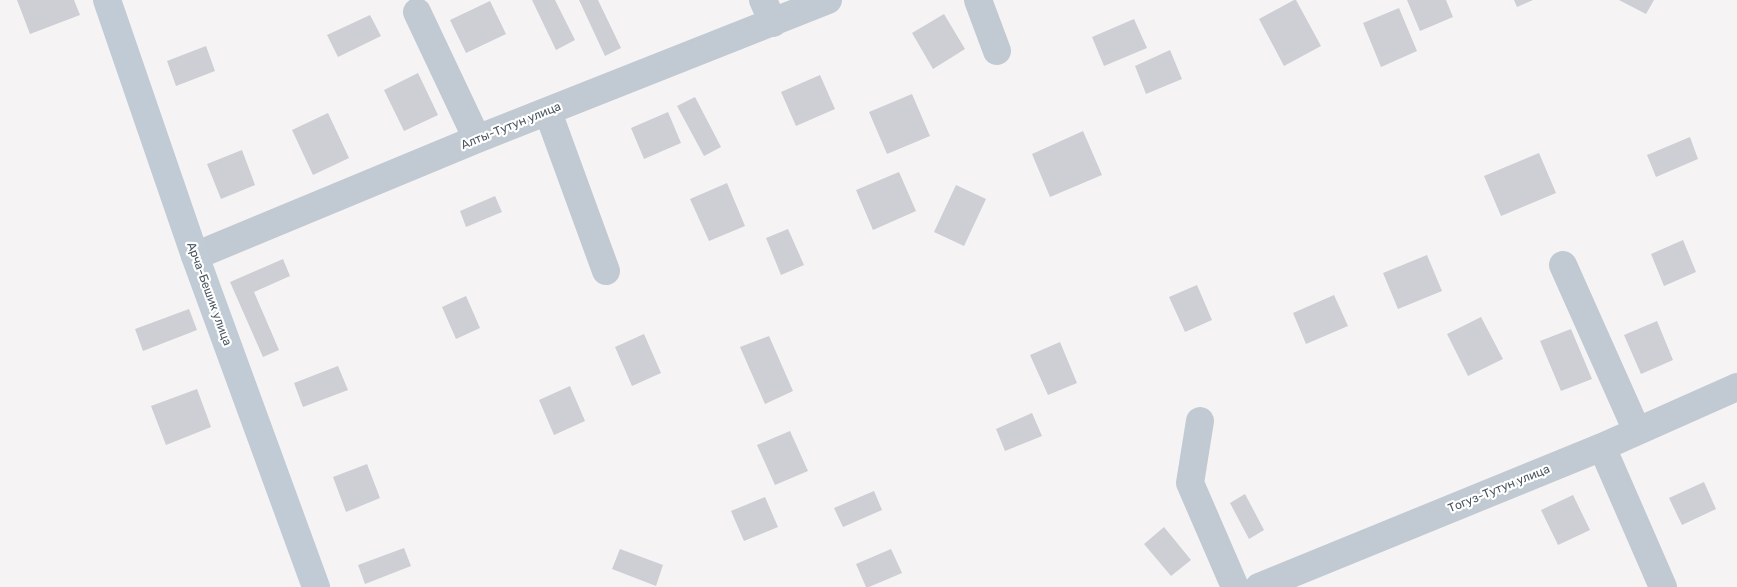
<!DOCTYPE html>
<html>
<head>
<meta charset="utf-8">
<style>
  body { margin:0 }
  canvas { display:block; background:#f5f3f3 }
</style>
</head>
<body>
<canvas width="1737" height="587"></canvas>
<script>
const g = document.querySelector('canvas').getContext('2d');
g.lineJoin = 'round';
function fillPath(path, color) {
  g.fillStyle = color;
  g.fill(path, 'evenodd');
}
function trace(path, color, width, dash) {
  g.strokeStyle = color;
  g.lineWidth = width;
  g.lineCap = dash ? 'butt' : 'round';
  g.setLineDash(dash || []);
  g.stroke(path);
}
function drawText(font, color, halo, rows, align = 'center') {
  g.font = font + ' Rubik,sans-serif';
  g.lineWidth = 4.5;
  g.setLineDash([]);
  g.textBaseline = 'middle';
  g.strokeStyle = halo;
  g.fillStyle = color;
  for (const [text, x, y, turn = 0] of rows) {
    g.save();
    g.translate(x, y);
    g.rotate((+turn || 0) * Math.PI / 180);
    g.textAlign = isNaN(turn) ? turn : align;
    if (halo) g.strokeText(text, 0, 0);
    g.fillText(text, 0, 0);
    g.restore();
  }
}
const building = new Path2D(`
  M 17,0 L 74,0 L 80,15 L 30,34 Z
  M 532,0 L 555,0 L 575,40 L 556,50 Z
  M 579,0 L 598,0 L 621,48 L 605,56 Z
  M 1294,0 L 1296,0 L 1321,46 L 1284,66 L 1259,19 Z
  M 1407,0 L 1446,0 L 1453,17 L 1420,31 Z
  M 1514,0 L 1533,0 L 1517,7 Z
  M 1619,0 L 1654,0 L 1646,14 Z
  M 490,1 L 506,34 L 466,53 L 450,20 Z
  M 1399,8 L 1417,51 L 1381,67 L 1363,23 Z
  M 944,14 L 965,49 L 933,69 L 912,33 Z
  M 370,15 L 381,36 L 338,57 L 327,35 Z
  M 1134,19 L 1147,48 L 1104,66 L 1092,37 Z
  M 206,46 L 215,71 L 176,86 L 167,61 Z
  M 1170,50 L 1182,79 L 1146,94 L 1135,66 Z
  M 418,73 L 438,115 L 404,131 L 384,90 Z
  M 820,75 L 835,109 L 796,126 L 781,92 Z
  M 912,94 L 930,136 L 887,154 L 869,112 Z
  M 695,97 L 721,147 L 704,156 L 677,106 Z
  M 668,112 L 681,143 L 644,159 L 631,128 Z
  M 328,113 L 349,158 L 313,175 L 292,130 Z
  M 1083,131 L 1102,175 L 1050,197 L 1032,154 Z
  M 1690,137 L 1698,159 L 1656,177 L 1647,155 Z
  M 242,150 L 255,185 L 221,199 L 207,164 Z
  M 1539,153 L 1556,193 L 1501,216 L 1484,176 Z
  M 899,172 L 916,211 L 873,230 L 856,190 Z
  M 727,183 L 745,226 L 709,241 L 690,199 Z
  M 956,185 L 986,199 L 964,246 L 934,232 Z
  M 495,196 L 502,212 L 466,227 L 460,211 Z
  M 788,229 L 804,265 L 781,275 L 766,238 Z
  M 1683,240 L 1696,272 L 1664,286 L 1651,254 Z
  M 1427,255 L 1442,291 L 1398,309 L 1383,273 Z
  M 283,259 L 290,276 L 254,292 L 279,350 L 263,357 L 230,282 Z
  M 1197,285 L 1212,320 L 1185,332 L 1169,297 Z
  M 1334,295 L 1348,326 L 1306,344 L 1293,313 Z
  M 466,296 L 480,328 L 456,339 L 442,307 Z
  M 189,309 L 197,330 L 143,351 L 135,329 Z
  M 1481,317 L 1503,359 L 1468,376 L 1447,334 Z
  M 1657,321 L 1673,360 L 1641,374 L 1624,335 Z
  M 1571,329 L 1592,379 L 1561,391 L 1540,341 Z
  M 644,334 L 661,373 L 632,386 L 615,347 Z
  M 769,336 L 793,391 L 765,404 L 740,347 Z
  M 1060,342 L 1077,383 L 1048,395 L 1030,355 Z
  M 338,366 L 348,390 L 303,407 L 294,383 Z
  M 570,386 L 585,421 L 554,435 L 539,400 Z
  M 197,389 L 211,427 L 166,445 L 151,406 Z
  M 1032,413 L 1042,436 L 1005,451 L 996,429 Z
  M 790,431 L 808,471 L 775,485 L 757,445 Z
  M 367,464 L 380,498 L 346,512 L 333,477 Z
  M 1704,482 L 1716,509 L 1682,525 L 1669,498 Z
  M 874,491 L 882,510 L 843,527 L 834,508 Z
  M 1245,494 L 1264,530 L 1249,539 L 1230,503 Z
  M 1573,495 L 1590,530 L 1558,545 L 1541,510 Z
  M 765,497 L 778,527 L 744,541 L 731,511 Z
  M 1164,527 L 1191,560 L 1171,576 L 1144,544 Z
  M 404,548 L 411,566 L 365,584 L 358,565 Z
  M 620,549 L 663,565 L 656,586 L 612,569 Z
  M 891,549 L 902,573 L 869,587 L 866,587 L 856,564 Z`);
const street = new Path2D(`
  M 763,0 L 773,23
  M 978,0 L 997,51
  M 417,12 L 477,139
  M 548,112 L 606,271
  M 195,256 L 477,139 L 828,0
  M 1563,265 L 1637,431
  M 1200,421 L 1190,483 L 1235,587
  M 1602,447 L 1663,587
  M 1259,587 L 1602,447 L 1737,387`);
const secondary = new Path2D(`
  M 107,0 L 195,256 L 316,587`);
const streetNames = [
  ["Алты-Тутун улица",511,126,-22],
  ["Арча-Бешик улица",209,294,70],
  ["Тогуз-Тутун улица",1499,489,-22]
];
fillPath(building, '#cdcfd5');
trace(street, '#c1cad2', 28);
trace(secondary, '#c1cbd6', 28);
drawText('12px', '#4a5661', '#fff', streetNames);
</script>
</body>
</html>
